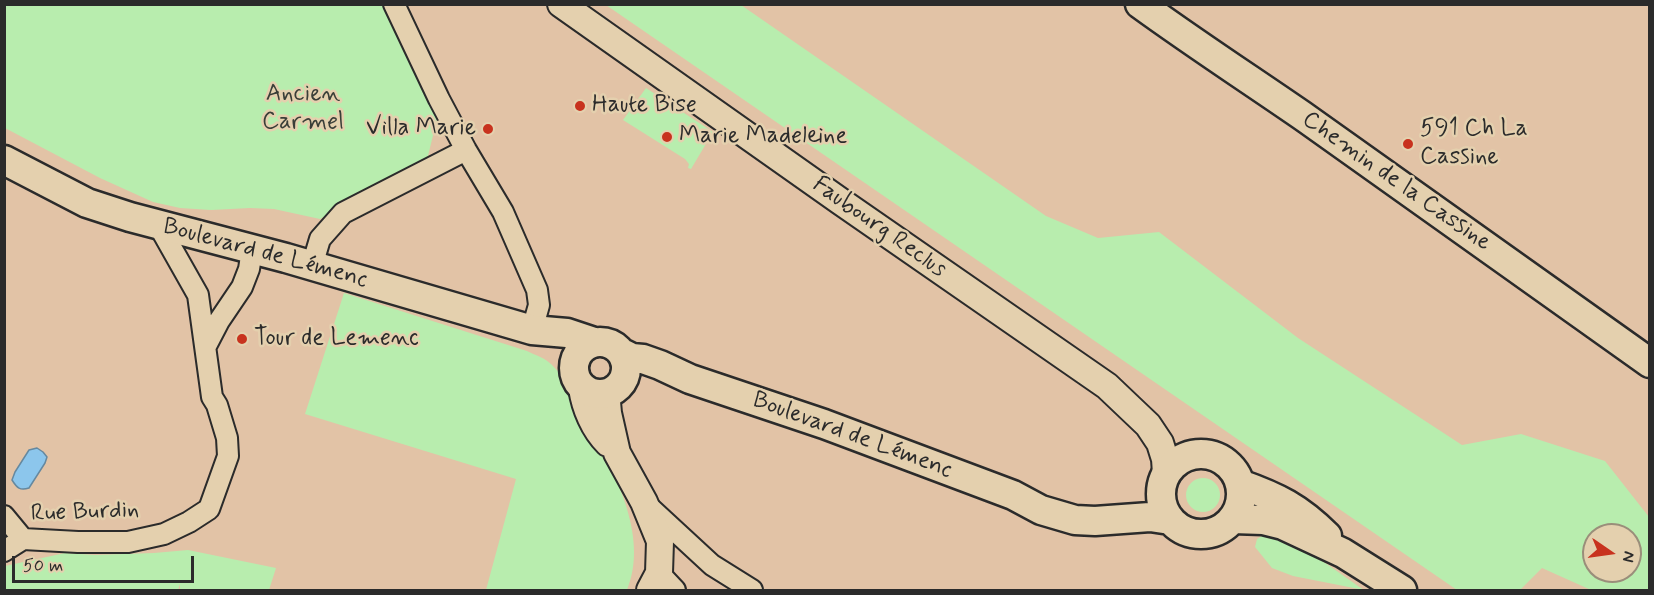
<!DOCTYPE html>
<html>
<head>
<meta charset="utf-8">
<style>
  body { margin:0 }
  #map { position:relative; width:1654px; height:595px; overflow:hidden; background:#e2c3a6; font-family:Mynerve,sans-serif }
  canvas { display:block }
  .frame { position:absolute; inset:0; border:6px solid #2b2b2b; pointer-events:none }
  .north { position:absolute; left:1582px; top:523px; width:60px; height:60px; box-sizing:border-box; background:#e4d0ae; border:2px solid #9a8e7a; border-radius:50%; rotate:103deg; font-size:16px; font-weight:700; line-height:24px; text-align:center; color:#2b2b2b }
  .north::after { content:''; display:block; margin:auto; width:21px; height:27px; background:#c8321e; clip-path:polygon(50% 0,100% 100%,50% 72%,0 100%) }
  .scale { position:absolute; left:12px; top:556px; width:182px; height:27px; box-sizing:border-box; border:3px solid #2b2b2b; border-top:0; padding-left:8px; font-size:18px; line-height:21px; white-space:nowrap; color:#2b2b2b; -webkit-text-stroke:4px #e4d0ae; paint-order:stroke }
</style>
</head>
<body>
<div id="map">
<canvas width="1654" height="595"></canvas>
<div class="frame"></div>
<div class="north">N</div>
<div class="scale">50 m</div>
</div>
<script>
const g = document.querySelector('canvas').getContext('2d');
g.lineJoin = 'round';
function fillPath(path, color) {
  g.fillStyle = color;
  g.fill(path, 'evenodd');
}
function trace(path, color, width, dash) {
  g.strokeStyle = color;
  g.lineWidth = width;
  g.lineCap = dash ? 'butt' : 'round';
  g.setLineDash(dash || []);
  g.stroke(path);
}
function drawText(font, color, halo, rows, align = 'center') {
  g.font = font + ' Mynerve,sans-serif';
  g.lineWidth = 5;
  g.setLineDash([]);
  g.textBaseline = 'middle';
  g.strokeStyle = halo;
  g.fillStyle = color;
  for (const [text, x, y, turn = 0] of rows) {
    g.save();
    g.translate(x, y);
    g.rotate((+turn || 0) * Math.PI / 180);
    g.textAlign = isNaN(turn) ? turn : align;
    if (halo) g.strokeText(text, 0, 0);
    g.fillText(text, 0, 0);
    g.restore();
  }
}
const green = new Path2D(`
  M 4,5 L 383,5 L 425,84 L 437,119 L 427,160 L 320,219 L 274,209 L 250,208 L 211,210 L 180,208 L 153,202 L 100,178 L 5,128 Z
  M 606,5 L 741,5 L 1046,216 L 1098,238 L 1159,232 L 1298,338 L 1462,445 L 1521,434 L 1605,461 L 1649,517 L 1649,590 L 1591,590 L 1542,568 L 1520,590 L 1457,590 ZM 1594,535 L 1630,535 L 1630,571 L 1594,571 Z
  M 646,88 L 713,132 L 691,169 L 688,168 L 689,164 L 685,159 L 623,120 Z
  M 344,293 L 527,351 C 535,355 545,358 551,364 C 568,380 577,402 588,422 C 613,470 650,536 627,590 L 486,590 L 516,479 L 305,414 Z
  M1186 495a17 17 0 1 1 34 0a17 17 0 1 1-34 0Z
  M 1263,535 C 1300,540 1334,570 1364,590 L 1293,576 L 1272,568 L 1255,547 L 1257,539 Z
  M 188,550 L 276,568 L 269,590 L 180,590 L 180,584 L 178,590 L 5,590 L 5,566 L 65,553 L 95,555 L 154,553 Z`);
const water = new Path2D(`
  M 37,448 L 43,452 L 47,457 L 45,463 L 29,488 C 20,491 17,488 12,480 L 15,472 L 29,450 Z`);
const minor = new Path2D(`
  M 394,4 L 439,99 L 466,150 L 503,212 L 537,290 L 539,305 L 532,330
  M 312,266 L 320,239 L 343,213 L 466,150
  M 206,346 L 219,321 L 242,287 L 249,269 L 252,250
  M 647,505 L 712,565 L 752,590
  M 4,516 L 23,539
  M 4,551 L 23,539 L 78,542 L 128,542 L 164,534 L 189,522 L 209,509 L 228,456 L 227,438 L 217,405 L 212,397 L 198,295 L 159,226
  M 659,573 L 675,590`);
const tertiary = new Path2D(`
  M 561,4 L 840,201 L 1107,386 L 1148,425 L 1160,443 L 1165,459 L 1166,474
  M 582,388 C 585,408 594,429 608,443
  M 609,393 L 607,402 L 608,413 L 617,453 L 644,502 L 660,541 L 659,573 L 650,590`);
const secondary = new Path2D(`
  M 1140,4 C 1195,44 1252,81 1307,119 L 1650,363
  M 4,160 L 87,203 L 130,217 L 286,258 L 532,330 L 567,333 L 594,342
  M574 368a26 26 0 1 1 52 0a26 26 0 1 1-52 0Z
  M 622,353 L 632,358 L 643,359 L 660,365 L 690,379 L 824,424 L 1013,495 L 1041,510 L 1075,520 L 1095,521 L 1150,517 L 1170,520
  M1161 494a40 40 0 1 1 80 0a40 40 0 1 1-80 0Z
  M 1240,484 C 1277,497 1299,508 1327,536
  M 1233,519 L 1263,520 L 1283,525 L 1343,553 L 1402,590`);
const markers = [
  [580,106,6,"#c8321e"],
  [488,129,6,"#c8321e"],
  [667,137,6,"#c8321e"],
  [1408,144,6,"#c8321e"],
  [242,339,6,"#c8321e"]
];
const parkNames = [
  ["Ancien",303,95],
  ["Carmel",303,123]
];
const poiNames = [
  ["Haute Bise",592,106],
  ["Villa Marie",476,129,"right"],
  ["591 Ch La",1420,130],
  ["Cassine",1420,158],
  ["Marie Madeleine",679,137],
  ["Tour de Lemenc",254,339]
];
const streetNames = [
  ["Chemin de la Cassine",1396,182,35],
  ["Faubourg Reclus",879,228,35],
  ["Boulevard de Lémenc",265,254,15],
  ["Boulevard de Lémenc",852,436,20],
  ["Rue Burdin",85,513,-2]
];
fillPath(green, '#b8edae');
fillPath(water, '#8cc6ec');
trace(water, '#65889f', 1.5);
trace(minor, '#2b2b2b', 24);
trace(tertiary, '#2b2b2b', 30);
trace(secondary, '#2b2b2b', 33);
trace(minor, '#e4d0ae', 20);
trace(tertiary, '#e4d0ae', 26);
trace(secondary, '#e4d0ae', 28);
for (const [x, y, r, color] of markers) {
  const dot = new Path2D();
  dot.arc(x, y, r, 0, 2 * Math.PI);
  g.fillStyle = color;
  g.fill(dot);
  trace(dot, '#e4d0ae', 2);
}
drawText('24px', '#393e38', '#e4d0ae', parkNames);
drawText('24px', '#2b2b2b', '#e4d0ae', poiNames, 'left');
drawText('24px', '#2b2b2b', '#e4d0ae', streetNames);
</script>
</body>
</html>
